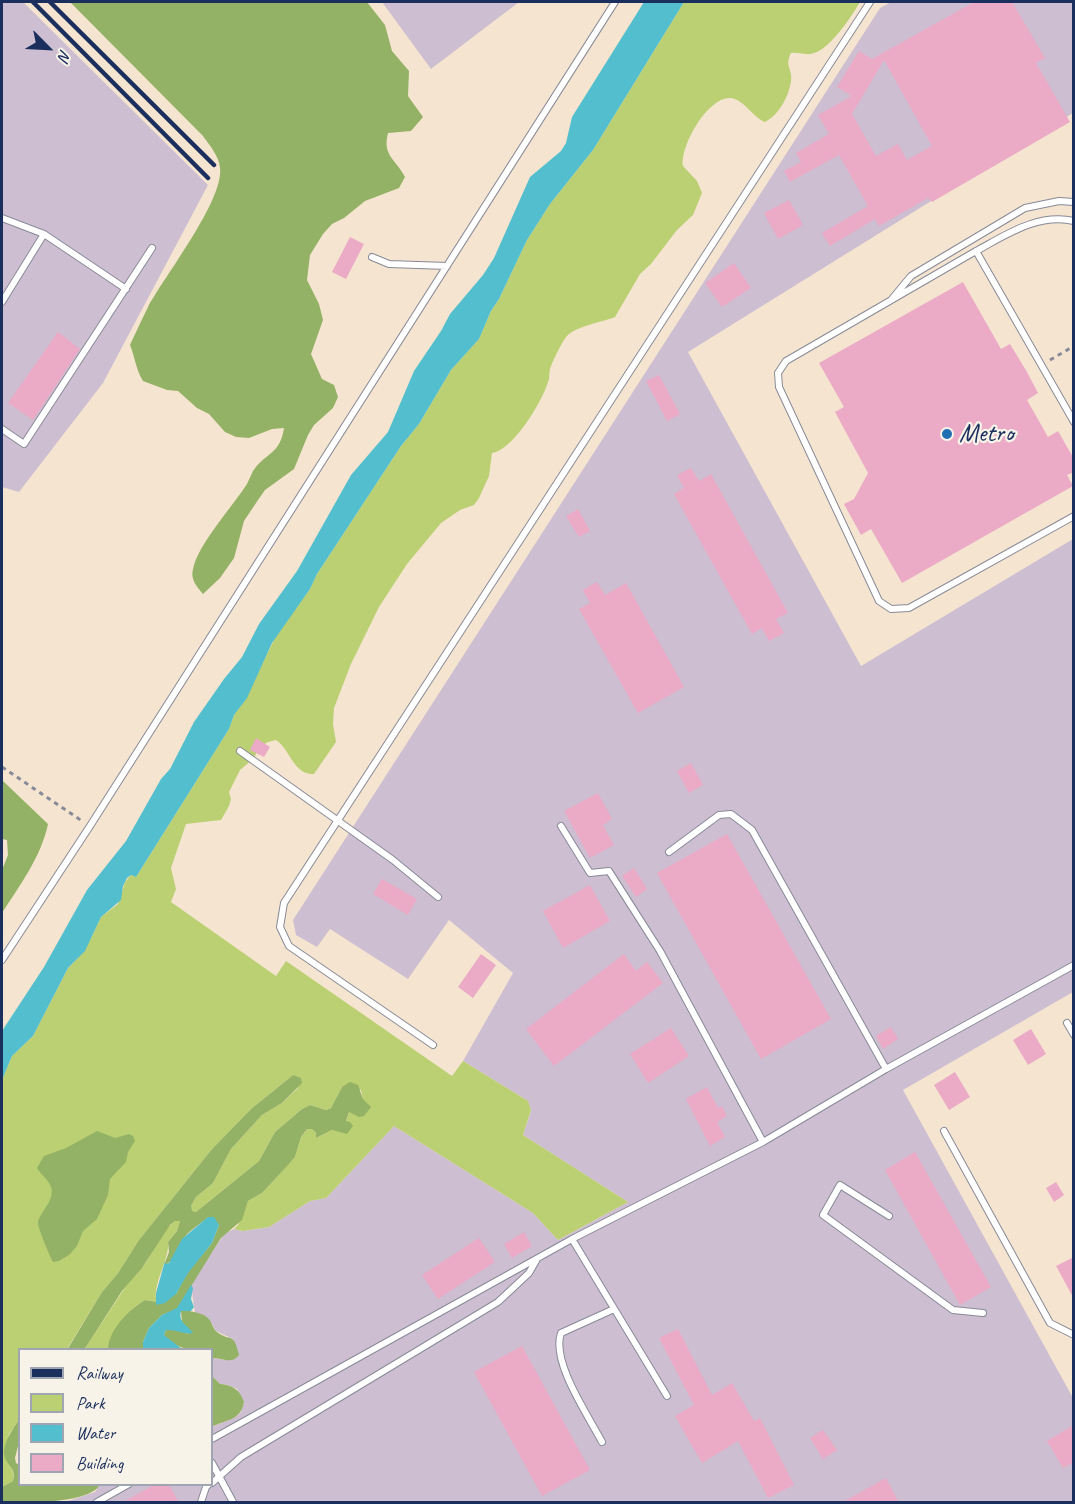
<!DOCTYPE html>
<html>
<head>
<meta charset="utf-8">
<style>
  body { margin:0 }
  #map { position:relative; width:1075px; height:1504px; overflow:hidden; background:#f5e5d0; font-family:Caveat,sans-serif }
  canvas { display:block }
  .frame { position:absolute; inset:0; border:3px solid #1b2f5e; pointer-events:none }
  .legend { position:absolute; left:18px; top:1348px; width:195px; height:138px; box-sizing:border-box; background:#f7f3e8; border:2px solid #9fa5b1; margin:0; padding:8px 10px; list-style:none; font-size:18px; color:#1b2f5e }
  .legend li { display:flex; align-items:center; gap:12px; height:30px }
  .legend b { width:30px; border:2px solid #9fa5b1 }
  .north { position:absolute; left:18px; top:18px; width:60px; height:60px; -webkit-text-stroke:4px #f7f3e8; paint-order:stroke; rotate:114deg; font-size:16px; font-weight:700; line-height:24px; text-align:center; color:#1b2f5e }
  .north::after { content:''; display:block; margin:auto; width:21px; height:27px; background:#1b2f5e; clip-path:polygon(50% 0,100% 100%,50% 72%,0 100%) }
</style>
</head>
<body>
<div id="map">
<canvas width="1075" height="1504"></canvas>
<div class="frame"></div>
<ul class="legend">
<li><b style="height:8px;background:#1b2f5e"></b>Railway</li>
<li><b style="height:16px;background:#bbd073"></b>Park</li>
<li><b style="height:16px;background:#53bfce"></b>Water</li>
<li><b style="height:16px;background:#ebaac6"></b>Building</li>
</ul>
<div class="north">N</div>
</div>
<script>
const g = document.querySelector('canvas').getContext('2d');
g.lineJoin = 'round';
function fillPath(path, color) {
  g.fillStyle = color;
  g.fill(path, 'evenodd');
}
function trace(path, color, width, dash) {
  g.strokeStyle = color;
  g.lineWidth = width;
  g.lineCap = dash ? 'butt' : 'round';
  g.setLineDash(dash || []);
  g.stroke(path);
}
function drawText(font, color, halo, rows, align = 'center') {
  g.font = font + ' Caveat,sans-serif';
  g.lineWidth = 4.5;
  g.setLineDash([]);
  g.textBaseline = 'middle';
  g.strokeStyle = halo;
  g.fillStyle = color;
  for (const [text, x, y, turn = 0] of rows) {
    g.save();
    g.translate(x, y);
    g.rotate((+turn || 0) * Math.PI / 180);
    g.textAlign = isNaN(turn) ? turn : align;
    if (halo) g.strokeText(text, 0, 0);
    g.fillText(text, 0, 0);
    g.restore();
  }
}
const industrial = new Path2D(`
  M 2,2 L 23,2 L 208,185 L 103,383 L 19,492 L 2,487 Z
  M 382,2 L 519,2 L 431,69 Z
  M 891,2 L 1073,2 L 1073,113 L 688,352 L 861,666 L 1073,539 L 1073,992 L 903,1090 L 1073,1398 L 1073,1502 L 65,1502 L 95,1492 L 100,1485 L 212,1484 L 212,1427 L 237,1416 L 241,1412 L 244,1402 L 237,1389 L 228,1385 L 220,1384 L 212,1376 L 212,1360 L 214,1358 L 225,1360 L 233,1339 L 216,1331 L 208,1318 L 195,1313 L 191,1285 L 224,1234 L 234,1229 L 243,1231 L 269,1227 L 310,1201 L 326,1198 L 394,1126 L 533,1213 L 558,1240 L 628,1202 L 523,1135 L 531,1111 L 528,1101 L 463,1061 L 513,973 L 449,920 L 408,979 L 330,929 L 317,947 L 296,935 L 293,920 L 880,8 Z`);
const green = new Path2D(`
  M 684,2 L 860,2 C 852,16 830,49 814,53 C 806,56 800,52 791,53 C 784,66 793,69 791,81 C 789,96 779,115 765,122 C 752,117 745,100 731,98 C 708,96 680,146 683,166 L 697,181 L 702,193 L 693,215 L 677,230 L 651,264 L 640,274 L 615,317 C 603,322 576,326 567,336 C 563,340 552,362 550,369 C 549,373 550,378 548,382 C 542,402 513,450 492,453 L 489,476 L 479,498 L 474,505 L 460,510 L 441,523 L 407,564 L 379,607 L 351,664 L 334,708 L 333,724 L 336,742 L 314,774 C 293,775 291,750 276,740 L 268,742 L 261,746 L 253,759 L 240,770 L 229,792 L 231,799 L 229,806 L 221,820 L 186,824 L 171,868 L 176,889 L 171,902 L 276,976 L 286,961 L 452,1076 L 463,1061 L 528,1101 L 531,1110 L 523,1135 L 628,1202 L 558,1240 L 533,1213 L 394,1126 L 326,1198 L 310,1201 L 269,1227 L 243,1231 L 234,1229 L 238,1225 L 248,1201 L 262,1193 L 295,1157 L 301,1137 L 307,1129 L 312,1129 L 316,1133 L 316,1138 L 332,1130 L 343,1132 L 349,1112 L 354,1113 L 363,1099 L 361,1090 L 342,1087 L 331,1108 L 326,1110 L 310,1105 L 302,1109 L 275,1132 L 259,1161 L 196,1212 L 191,1211 L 191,1206 L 196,1197 L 213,1183 L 231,1149 L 262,1115 L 282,1103 L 298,1088 L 293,1075 L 251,1109 L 212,1149 L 139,1240 L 118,1273 L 102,1292 L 67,1349 L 20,1350 L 19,1420 L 9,1434 L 5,1456 C 9,1465 15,1470 13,1481 L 2,1487 L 2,1080 L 12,1056 L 33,1036 L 68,968 L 78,958 L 91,938 L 101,917 L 118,904 L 125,882 L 131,875 L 136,877 L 229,729 L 234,715 L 242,704 L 277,634 L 310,589 L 317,574 L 401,446 L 419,424 L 451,370 L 479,339 L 491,311 L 499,299 L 527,240 L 550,204 L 593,150 Z
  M 175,1221 L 180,1221 L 177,1231 L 168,1242 C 170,1260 151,1285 157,1302 L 145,1300 C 131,1308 109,1333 108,1349 L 84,1350 L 126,1286 L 145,1264 L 166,1229 Z`);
const forest = new Path2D(`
  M 70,2 L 367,2 L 385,25 L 392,51 L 409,71 L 408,96 L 423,117 L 411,131 L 388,133 C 382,156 396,159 405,177 L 399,188 L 365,201 L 344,218 L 332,224 L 323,234 L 310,255 L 307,280 L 319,304 L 323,320 L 311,354 L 322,379 L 334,385 L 338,397 L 333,408 L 314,425 L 308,435 L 294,469 L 265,490 L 258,500 L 244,521 L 234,558 L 220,578 L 203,594 C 197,587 190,579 193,569 C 198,544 233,506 247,484 C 249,480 251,475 253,471 C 266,452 280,455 284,428 L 272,429 L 249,438 L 236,437 L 225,432 L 209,414 L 197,408 L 178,391 L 167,390 L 143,381 C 136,370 135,357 130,345 C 136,332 142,319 148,307 C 164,277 224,200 220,168 C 219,156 210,146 203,136 Z
  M 2,780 L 48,824 C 41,857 20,885 2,913 L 2,870 L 8,855 L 7,840 L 2,839 Z
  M 293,1075 L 301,1078 L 302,1083 L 282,1103 L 262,1115 L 231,1149 L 213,1183 L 196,1197 L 191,1206 L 192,1211 L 196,1212 L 259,1161 L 275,1132 L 302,1109 L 310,1105 L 326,1110 L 331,1108 L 342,1087 L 350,1082 L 358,1085 L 363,1099 L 371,1107 L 364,1116 L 359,1117 L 349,1112 L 346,1121 L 350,1122 L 353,1126 L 347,1134 L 332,1130 L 316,1138 L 316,1133 L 312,1129 L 307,1129 L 301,1137 L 295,1157 L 288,1165 L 262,1193 L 248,1201 L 242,1220 L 221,1238 L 177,1309 L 162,1315 L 149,1328 L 143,1342 L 143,1349 L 108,1349 L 108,1348 C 110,1328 129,1310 145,1300 L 157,1302 L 176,1294 L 187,1273 L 212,1243 L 219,1225 L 208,1217 C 200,1225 188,1230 182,1241 C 176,1250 176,1261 164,1265 L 169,1252 L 168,1242 L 177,1231 L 180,1221 L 175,1221 L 170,1225 L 142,1268 L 122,1291 L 86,1347 L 84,1349 L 67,1350 L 102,1292 L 118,1273 L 139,1240 L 212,1149 L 251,1109 Z
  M 97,1131 L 115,1138 L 129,1134 L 133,1136 L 135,1141 L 128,1152 L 126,1162 L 110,1179 L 108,1195 L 97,1219 L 83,1231 L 77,1246 L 69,1255 L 59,1261 L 53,1262 C 50,1257 37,1226 38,1222 C 41,1210 55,1201 51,1187 C 49,1180 41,1175 37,1168 L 44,1156 L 66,1148 Z
  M 186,1310 C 193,1312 204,1313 209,1319 C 212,1323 213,1329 217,1332 C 231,1343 233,1330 239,1355 C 232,1364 224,1359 214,1358 L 212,1360 L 212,1350 C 191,1349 179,1352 164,1335 L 166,1330 L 180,1330 L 188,1334 L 182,1322 L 181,1311 Z
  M 212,1376 L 220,1384 C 233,1385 240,1390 244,1402 C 241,1421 226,1419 212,1427 Z
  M 19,1420 L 19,1442 L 15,1458 L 16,1463 L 19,1465 L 20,1484 L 100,1485 C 88,1504 25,1503 2,1502 L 2,1487 L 13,1481 C 16,1469 9,1467 5,1458 C 1,1445 12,1430 19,1420 Z`);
const water = new Path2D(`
  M 644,2 L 684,2 L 593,150 L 550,204 L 527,240 L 499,299 L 491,311 L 479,339 L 451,370 L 419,424 L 401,446 L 317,574 L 310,589 L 272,643 L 247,698 L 234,715 L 229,729 L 136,877 L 131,875 L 127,878 L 123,886 L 121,900 L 101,917 L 85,951 L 68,968 L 33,1036 L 12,1056 L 2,1080 L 2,1031 L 44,967 L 87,890 L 126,841 L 161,779 L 170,769 L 194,722 L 224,679 L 242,657 L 259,624 L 297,571 L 351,475 L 388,432 L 414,371 L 441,331 L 450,314 L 483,275 L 494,258 L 530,177 L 561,151 L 566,143 L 572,117 Z
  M 208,1217 L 214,1217 L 219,1225 L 212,1243 L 188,1273 L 176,1294 L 165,1303 L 156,1305 L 156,1293 L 165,1261 L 165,1264 L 169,1263 L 182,1239 Z
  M 191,1285 L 193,1288 L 191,1299 L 194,1307 L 191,1311 L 181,1311 C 178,1323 187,1324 193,1333 C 186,1335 175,1329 166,1330 L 164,1335 L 182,1349 L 143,1349 L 143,1342 L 149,1328 L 162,1315 L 177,1308 Z`);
const building = new Path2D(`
  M 974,2 L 1012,2 L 1045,58 L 1036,63 L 1070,122 L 932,202 L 928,198 L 879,226 L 875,219 L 830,246 L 822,233 L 868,206 L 839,155 L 790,182 L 784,171 L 801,162 L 796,153 L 829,134 L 818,115 L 852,96 L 837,87 L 859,51 L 872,59 ZM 884,60 L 932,146 L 907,160 L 898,144 L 876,156 L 852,114 Z
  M 789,200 L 803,225 L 778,239 L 764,213 Z
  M 350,237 L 364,244 L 346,279 L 332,272 Z
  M 734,263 L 751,288 L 722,307 L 705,283 Z
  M 963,282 L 1001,349 L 1010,344 L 1027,372 L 1038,393 L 1027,400 L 1048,437 L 1058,431 L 1074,459 L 1074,472 L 1067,475 L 1073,486 L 902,583 L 871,529 L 861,535 L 844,504 L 854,499 L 868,473 L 835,412 L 844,407 L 819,363 Z
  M 58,332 L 80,349 L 33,420 L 8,403 Z
  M 659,375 L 680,414 L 667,421 L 646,381 Z
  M 691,468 L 699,481 L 711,474 L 788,613 L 776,619 L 784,633 L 769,641 L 762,628 L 752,634 L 674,494 L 684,488 L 677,475 Z
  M 578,509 L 590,531 L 579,537 L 566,516 Z
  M 597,582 L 605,595 L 626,583 L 684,687 L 638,713 L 579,609 L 590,603 L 583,590 Z
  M 256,738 L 270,747 L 264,757 L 250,750 Z
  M 691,763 L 703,785 L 689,793 L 677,771 Z
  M 598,793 L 612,819 L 603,825 L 614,845 L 590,858 L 564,811 Z
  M 727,834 L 831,1019 L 761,1059 L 657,873 Z
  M 634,868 L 647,889 L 636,897 L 622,876 Z
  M 382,879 L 417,899 L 408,915 L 373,894 Z
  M 590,885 L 610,921 L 563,948 L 543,911 Z
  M 481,954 L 496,965 L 473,998 L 458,987 Z
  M 624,954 L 636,971 L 647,962 L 663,983 L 554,1066 L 526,1029 Z
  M 891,1027 L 898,1039 L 883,1049 L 876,1036 Z
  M 671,1028 L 689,1056 L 648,1083 L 630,1054 Z
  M 1031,1029 L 1046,1054 L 1028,1065 L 1013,1040 Z
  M 955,1072 L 970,1097 L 949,1110 L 934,1085 Z
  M 707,1087 L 718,1108 L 722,1106 L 727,1116 L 717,1122 L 725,1137 L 710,1146 L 686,1099 Z
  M 915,1152 L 991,1287 L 960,1305 L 885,1170 Z
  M 1056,1182 L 1064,1195 L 1054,1202 L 1046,1188 Z
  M 524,1232 L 532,1246 L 512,1258 L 504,1244 Z
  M 479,1238 L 495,1262 L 438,1299 L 422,1275 Z
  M 1074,1257 L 1074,1299 L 1056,1266 Z
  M 678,1329 L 712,1395 L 732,1383 L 754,1421 L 760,1418 L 794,1485 L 768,1498 L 738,1441 L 702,1463 L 675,1416 L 694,1405 L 659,1338 Z
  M 522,1346 L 590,1470 L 542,1496 L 474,1372 Z
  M 1074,1425 L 1074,1462 L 1063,1468 L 1047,1441 Z
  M 823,1430 L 837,1450 L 823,1459 L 810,1438 Z
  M 886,1478 L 899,1503 L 841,1503 Z
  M 154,1485 L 169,1485 L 179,1503 L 121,1503 Z`);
const path = new Path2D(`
  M 1050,360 L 1074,346
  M 1073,459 L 1074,458
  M 2,767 L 82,821`);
const lane = new Path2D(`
  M 2,218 L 44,234 L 126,289
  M 1074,221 C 1037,213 1006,235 976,251 L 1074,422
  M 976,251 L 786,361 L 778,373 L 779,387 L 879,601 L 891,609 L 909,608 L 1074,516
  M 372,257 L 389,264 L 447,266
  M 892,299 L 911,276 L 1025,208 L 1059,201 L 1074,202
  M 2,302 L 44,234
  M 2,429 L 24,444 L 152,248
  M 240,751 L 393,860 L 438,897
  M 561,826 L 590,873 L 609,871 L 660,951 L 763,1142
  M 669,852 L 719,815 L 731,814 L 752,830 L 886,1069
  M 2,960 L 90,826 L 615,2
  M 1067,1023 L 1074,1035
  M 433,1045 L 289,946 L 280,927 L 284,903 L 870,2
  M 944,1131 L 1050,1323 L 1074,1335
  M 889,1216 L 840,1185 L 823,1215 L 953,1310 L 983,1313
  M 572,1239 L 667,1396
  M 212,1439 L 572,1239 L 763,1142 L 886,1069 L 1074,965
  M 602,1442 C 588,1415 551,1362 561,1333 L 614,1309
  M 212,1463 L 233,1502
  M 212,1483 L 241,1457 L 498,1302 L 529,1273 L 537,1259
  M 97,1502 L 129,1484
  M 201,1502 L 206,1487 L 209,1484`);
const rail = new Path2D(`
  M 33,2 L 208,178
  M 50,2 L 214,165`);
const markers = [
  [947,434,6,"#1f6fb2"]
];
const poiNames = [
  ["Metro",959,434]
];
fillPath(industrial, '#cebed1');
fillPath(green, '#bbd073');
fillPath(forest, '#94b265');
fillPath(water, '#53bfce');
fillPath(building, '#ebaac6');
trace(lane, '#888a97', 8);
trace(path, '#888a97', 3, [4.5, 4.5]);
trace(lane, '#fff', 6);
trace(rail, '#1b2f5e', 4.5);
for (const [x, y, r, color] of markers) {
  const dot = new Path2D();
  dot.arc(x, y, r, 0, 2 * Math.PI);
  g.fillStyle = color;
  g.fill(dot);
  trace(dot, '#f7f3e8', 2);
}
drawText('26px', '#1b2f5e', '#f7f3e8', poiNames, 'left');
</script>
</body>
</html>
